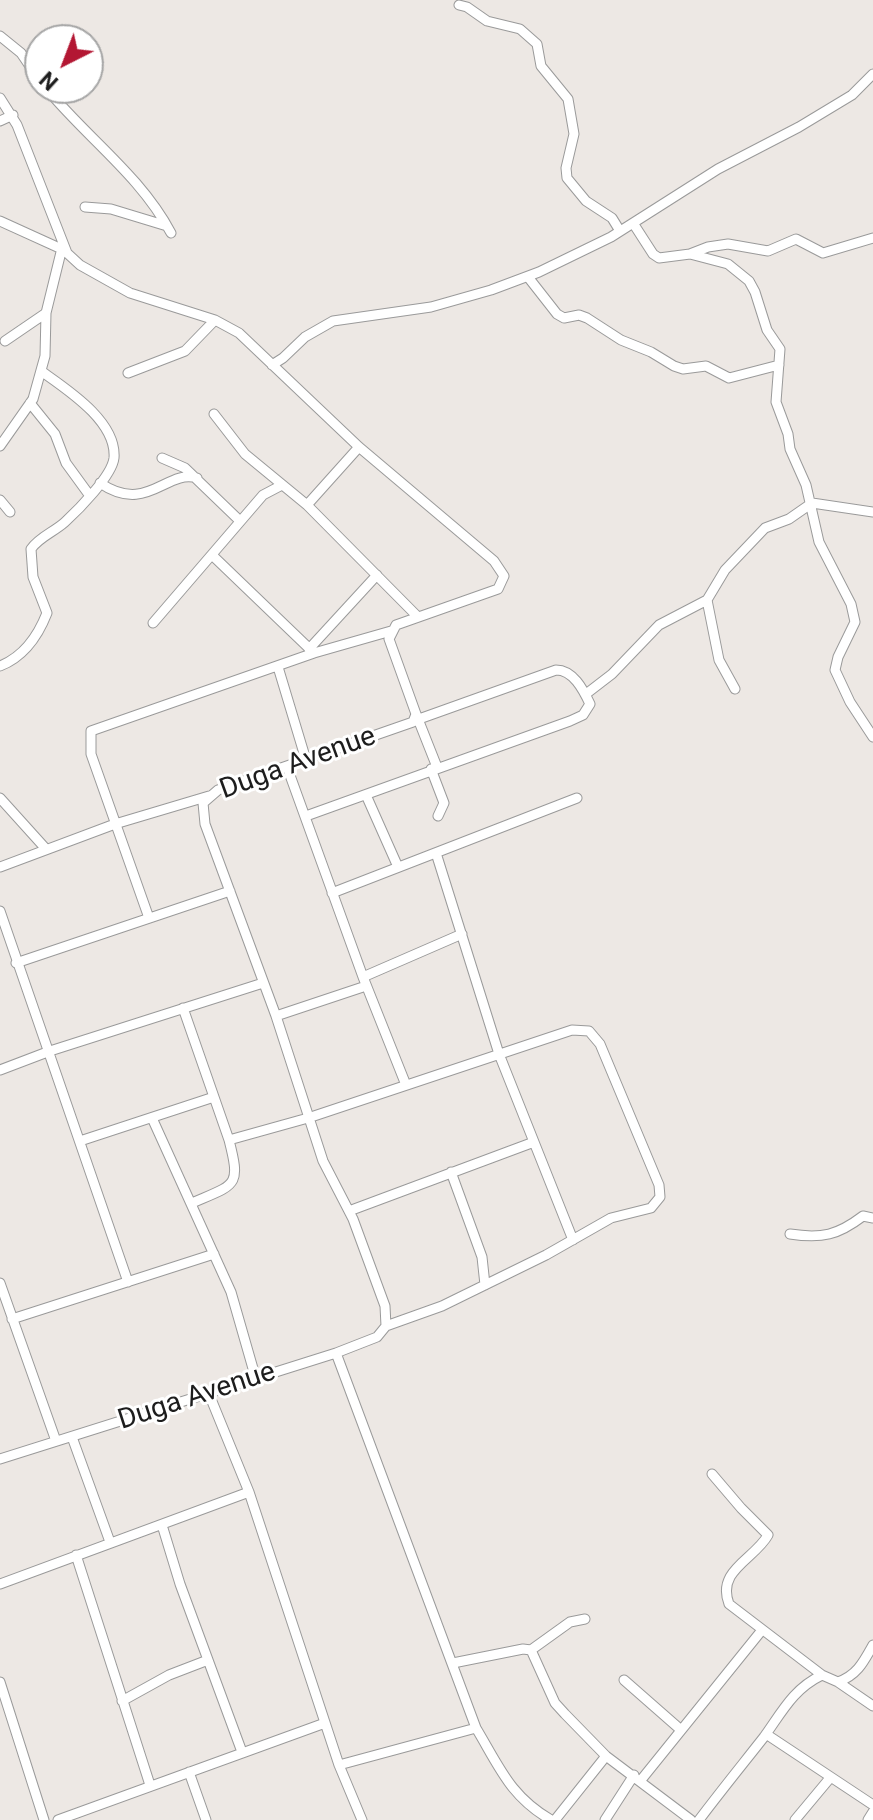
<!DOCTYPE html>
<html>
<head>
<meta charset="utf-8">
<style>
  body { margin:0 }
  #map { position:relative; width:873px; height:1820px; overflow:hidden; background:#ede8e4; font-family:Roboto,sans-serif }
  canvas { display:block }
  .north { position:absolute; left:24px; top:24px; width:80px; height:80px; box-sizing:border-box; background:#fff; border:2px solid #a5a5a5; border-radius:50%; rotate:222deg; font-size:22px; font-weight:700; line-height:32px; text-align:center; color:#1d1d1d }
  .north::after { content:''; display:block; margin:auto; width:28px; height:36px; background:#b31733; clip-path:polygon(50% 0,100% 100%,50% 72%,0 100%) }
</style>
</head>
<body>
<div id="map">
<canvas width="873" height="1820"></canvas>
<div class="north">N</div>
</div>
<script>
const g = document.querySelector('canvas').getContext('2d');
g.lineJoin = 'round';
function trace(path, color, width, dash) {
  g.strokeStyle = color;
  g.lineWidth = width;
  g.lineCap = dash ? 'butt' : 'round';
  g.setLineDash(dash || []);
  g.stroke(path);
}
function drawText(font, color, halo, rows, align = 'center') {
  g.font = font + ' Roboto,sans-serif';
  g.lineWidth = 6;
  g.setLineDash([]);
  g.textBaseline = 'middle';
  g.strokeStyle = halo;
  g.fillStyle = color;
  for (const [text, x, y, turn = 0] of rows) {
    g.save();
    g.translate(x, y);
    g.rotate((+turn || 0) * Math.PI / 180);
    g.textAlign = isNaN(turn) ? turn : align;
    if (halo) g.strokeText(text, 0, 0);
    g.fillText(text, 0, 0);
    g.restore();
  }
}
const street = new Path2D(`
  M 459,5 L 467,7 L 487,21 L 520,29 L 537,44 L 541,66 L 568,99 L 574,134 L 566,168 L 567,178 L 586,201 L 612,218 L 620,231
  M 0,36 L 21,53 L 40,81
  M 46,88 C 87,138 140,175 171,233
  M 0,98 L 17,125 L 67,253 L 80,265 L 130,293 L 215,320 L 239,333 L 359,447 L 494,561 L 504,576 L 498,589 L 396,625 L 389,639 L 416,714 L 413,722 L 218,790 L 203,803 L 205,824 L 276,1016 L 323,1161 L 353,1219 L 385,1306 L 386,1326 L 377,1337 L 336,1353 L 0,1459
  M 0,121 L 13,115
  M 85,207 L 111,209 L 167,226
  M 0,221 L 66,251
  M 633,223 L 653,254 L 659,258 L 690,254 L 708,247 L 728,244 L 768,251 L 796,239 L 823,253 L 873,238
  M 690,254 L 728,264 L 749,281 L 755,292 L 767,330 L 780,349 L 776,402 L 788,434 L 790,449 L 806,485 L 819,542 L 851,604 L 855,622 L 838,657 L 835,670 L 850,702 L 873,737
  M 528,277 L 557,314 L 564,318 L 579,315 L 587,318 L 621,340 L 651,352 L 674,366 L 683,369 L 706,366 L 729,378 L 779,365
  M 5,341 L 46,313
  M 272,365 L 283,358 L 305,337 L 333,321 L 431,307 L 491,290 L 539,272 L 611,237 L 718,169 L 799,127 L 852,95 L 873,74
  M 128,373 L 185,351 L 215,320
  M 30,403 L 55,434 L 66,463 L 90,496
  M 214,414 L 245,454 L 307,505 L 418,617
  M 0,446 L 33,399 L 45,356 L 46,313 L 62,248
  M 162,458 L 185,468 L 240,521
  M 100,483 C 147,515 166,469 197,478
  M 0,500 L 10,512
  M 307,505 L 359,447
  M 212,555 L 314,653
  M 707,600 L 719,660 L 735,689
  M 153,623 L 263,495 L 282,485
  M 309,649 L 377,575
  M 0,666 C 23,657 38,636 47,613 L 33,577 L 31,549 C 39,537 54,532 65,522 C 78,510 112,476 114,458 C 117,421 66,389 41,371
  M 278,667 L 306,760
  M 586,694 L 612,674 L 659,625 L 707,600 L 725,570 L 765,528 L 789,519 L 812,503 L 873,512
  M 416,714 L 437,767
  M 287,767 L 363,977 L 406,1085
  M 431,769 L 444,803 L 438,816
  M 366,795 L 398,867
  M 0,798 L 46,849
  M 306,816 L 570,721 L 583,715 L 590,704 C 583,689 573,670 556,670 L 419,719
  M 436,853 L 499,1054 L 573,1240
  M 0,867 L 115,824 L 209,796
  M 332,893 L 577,798
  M 0,911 L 128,1282
  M 149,918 L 91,754 L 91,731 L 314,653 L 391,631
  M 16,963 L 230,891
  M 363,977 L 462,934
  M 183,1008 L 229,1140
  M 276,1016 L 366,986
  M 0,1070 L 50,1051 L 263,983
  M 152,1118 L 231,1292 L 256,1379
  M 80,1141 L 214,1097
  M 451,1172 L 482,1257 L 485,1285
  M 192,1203 C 236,1184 241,1187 229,1140 L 308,1118 L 572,1030 L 589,1031 L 600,1044 L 659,1185 L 660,1197 L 651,1208 L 611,1218 L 546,1255 L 442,1306 L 386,1326
  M 349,1211 L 534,1142
  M 790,1234 C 822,1239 838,1235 863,1216 L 873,1218
  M 0,1283 L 56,1441
  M 12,1319 L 214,1254
  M 336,1353 L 476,1728
  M 209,1394 L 249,1492 L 339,1765 L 362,1820
  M 72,1437 L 110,1542
  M 712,1474 L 741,1508 L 768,1535 C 755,1559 716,1570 729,1604 L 822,1675
  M 162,1525 L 180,1584 L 242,1752
  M 76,1555 L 150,1785
  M 0,1584 L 249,1492
  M 531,1650 L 570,1622 L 585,1619
  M 453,1663 L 523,1649 L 531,1650 L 555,1703 L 565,1714 L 606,1756 L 691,1820
  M 624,1680 L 681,1730
  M 0,1682 L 44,1820
  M 838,1682 L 873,1706
  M 122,1701 L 169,1675 L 208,1660
  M 766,1734 L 873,1805
  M 339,1765 L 476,1728 C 500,1768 510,1796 551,1820
  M 189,1772 L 206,1820
  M 641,1780 L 762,1630
  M 58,1820 L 325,1723
  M 555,1820 L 606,1756
  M 605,1820 L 634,1775
  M 699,1820 C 720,1792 742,1765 764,1737 C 782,1712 793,1689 822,1675 L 838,1682 C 857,1675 863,1663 873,1645
  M 795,1820 L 830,1778
  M 868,1820 L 873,1812`);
const streetNames = [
  ["Duga Avenue",298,764,-20],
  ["Duga Avenue",197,1397,-18]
];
trace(street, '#9a9a9a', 11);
trace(street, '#fff', 9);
drawText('28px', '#1d1d1d', '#fff', streetNames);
</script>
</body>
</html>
